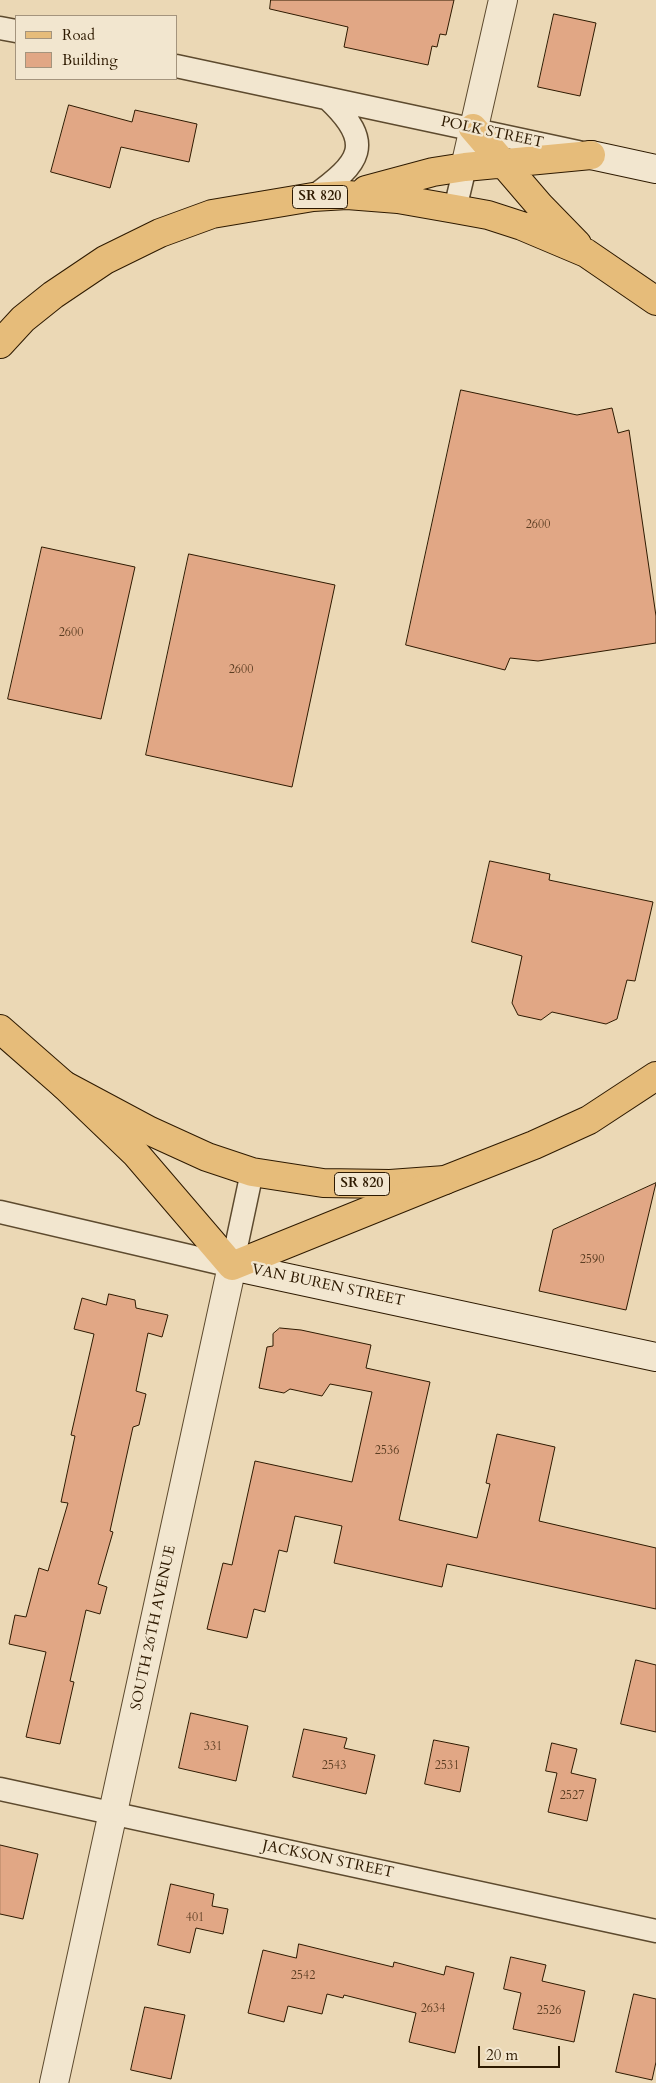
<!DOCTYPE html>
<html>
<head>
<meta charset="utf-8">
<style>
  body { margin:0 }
  #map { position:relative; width:656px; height:2083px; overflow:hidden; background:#ebd8b5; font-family:Cardo,serif }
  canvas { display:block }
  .legend { position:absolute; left:15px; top:15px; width:162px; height:65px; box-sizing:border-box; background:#f2e6cf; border:1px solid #a4947d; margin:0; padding:6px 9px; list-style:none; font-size:15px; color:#2e1a01 }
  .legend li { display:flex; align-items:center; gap:10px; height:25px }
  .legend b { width:25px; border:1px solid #a4947d }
  .scale { position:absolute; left:478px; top:2046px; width:82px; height:22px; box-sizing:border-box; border:2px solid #2e1a01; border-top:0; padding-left:6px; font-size:15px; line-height:18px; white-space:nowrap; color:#2e1a01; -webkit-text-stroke:4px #f2e6cf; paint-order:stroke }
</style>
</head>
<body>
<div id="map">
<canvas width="656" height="2083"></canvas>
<ul class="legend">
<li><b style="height:6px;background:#e6bc7a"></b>Road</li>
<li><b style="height:14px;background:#e1a785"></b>Building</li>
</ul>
<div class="scale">20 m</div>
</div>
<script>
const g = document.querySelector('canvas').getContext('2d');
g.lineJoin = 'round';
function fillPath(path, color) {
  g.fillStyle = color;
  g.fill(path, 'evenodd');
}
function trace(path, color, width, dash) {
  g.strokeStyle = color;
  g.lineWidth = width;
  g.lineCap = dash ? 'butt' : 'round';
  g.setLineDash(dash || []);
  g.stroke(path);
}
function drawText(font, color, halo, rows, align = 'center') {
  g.font = font + ' Cardo,serif';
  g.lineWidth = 4.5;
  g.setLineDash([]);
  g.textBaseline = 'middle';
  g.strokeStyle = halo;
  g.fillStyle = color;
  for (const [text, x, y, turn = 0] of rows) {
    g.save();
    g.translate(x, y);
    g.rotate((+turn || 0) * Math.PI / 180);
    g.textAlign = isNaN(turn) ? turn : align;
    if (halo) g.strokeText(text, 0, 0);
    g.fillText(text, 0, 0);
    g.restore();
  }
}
const building = new Path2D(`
  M 271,0 L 454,0 L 446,35 L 440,34 L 437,47 L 432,46 L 428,65 L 344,47 L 348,27 L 270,9 Z
  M 554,14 L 596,23 L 580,96 L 538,87 Z
  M 69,105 L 132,122 L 135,110 L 197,124 L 189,162 L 121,147 L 110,188 L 51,172 Z
  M 461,390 L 577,415 L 612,408 L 618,433 L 629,430 L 656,616 L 656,643 L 538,661 L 510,658 L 505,670 L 406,645 Z
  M 42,547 L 135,567 L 101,719 L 8,699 Z
  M 189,554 L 335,585 L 292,787 L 146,755 Z
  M 490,861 L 550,874 L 549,880 L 653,902 L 635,981 L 627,980 L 617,1019 L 606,1024 L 552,1012 L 541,1020 L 518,1015 L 512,1003 L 522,956 L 472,942 Z
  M 656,1183 L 626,1310 L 539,1291 L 553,1230 Z
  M 109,1294 L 135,1300 L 136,1308 L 168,1315 L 162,1337 L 148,1333 L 136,1391 L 146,1394 L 139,1425 L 133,1427 L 110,1531 L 113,1532 L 98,1584 L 107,1587 L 100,1614 L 86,1610 L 70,1681 L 74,1682 L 60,1744 L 26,1737 L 46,1652 L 9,1644 L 15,1615 L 26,1617 L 39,1568 L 48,1571 L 68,1503 L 61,1502 L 75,1436 L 71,1435 L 94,1334 L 74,1329 L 82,1298 L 106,1305 Z
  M 280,1328 L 301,1330 L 371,1345 L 366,1368 L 430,1382 L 399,1520 L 477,1538 L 490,1484 L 486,1483 L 497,1434 L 555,1447 L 539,1521 L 656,1548 L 656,1609 L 447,1564 L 442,1587 L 334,1563 L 342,1526 L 295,1516 L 287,1552 L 279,1550 L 265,1612 L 254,1609 L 247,1638 L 207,1629 L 223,1563 L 232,1565 L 255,1461 L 352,1482 L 372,1392 L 330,1384 L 322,1396 L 290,1389 L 284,1393 L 259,1388 L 267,1347 L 273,1346 L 273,1334 Z
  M 636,1660 L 656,1665 L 656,1732 L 621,1724 Z
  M 191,1713 L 248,1726 L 236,1781 L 179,1768 Z
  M 304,1729 L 347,1738 L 344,1748 L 375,1755 L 366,1794 L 293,1777 Z
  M 434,1740 L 469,1747 L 460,1792 L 425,1784 Z
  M 552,1743 L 577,1749 L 571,1773 L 596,1779 L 587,1821 L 548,1812 L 557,1773 L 546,1771 Z
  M 0,1845 L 38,1854 L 23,1919 L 0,1914 Z
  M 171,1884 L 214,1894 L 212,1906 L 228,1909 L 223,1934 L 196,1928 L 190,1953 L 158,1945 Z
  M 299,1944 L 393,1967 L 394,1962 L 444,1975 L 446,1966 L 474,1973 L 455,2053 L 409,2042 L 416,2013 L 344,1995 L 343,1998 L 327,1994 L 322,2014 L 288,2006 L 284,2022 L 248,2013 L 263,1950 L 296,1958 Z
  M 511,1957 L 546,1965 L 542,1981 L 585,1991 L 574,2042 L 513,2029 L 521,1993 L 504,1989 Z
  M 634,1994 L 656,1999 L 656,2062 L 652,2080 L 616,2072 Z
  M 145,2007 L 185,2015 L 171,2079 L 131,2070 Z`);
const minor = new Path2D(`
  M 0,28 L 16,31
  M 176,66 L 578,152
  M 313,197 C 360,163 376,144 328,99
  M 455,209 L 465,167
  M 0,1212 L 232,1266 L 252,1172
  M 0,1789 L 656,1931`);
const tertiary = new Path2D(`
  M 465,167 L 503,0
  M 54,2083 L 232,1266`);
const secondary = new Path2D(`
  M 591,155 L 656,169
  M 232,1266 L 656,1357`);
const primary = new Path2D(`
  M 473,128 L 540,206 L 577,244
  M 366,190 L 433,172 L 465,167 L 591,155
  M 0,344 L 23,319 L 53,295 L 105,260 L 160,233 L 212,214 L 313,197 L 347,195 L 398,199 L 455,209 L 488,215 L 522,226 L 586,253 L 656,301
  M 0,1029 L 64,1085 L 150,1131 L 207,1157 L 252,1172 L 323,1183 L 390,1184 L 445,1180 L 534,1145 L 589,1120 L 656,1076`);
const trunk = new Path2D(`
  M 64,1085 L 136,1154 L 232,1266 L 445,1180`);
const numberNames = [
  ["2600",538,525],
  ["2600",71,633],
  ["2600",241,670],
  ["2590",592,1260],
  ["2536",387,1451],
  ["331",213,1747],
  ["2543",334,1766],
  ["2531",447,1766],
  ["2527",572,1796],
  ["401",195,1918],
  ["2542",303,1976],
  ["2634",433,2009],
  ["2526",549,2011]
];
const shields = [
  [320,197,55],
  [362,1184,55]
];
const shieldNames = [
  ["SR 820",320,197],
  ["SR 820",362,1184]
];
const streetNames = [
  ["POLK STREET",492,133,12],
  ["VAN BUREN STREET",328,1286,12],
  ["SOUTH 26TH AVENUE",154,1628,-78],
  ["JACKSON STREET",328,1860,12]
];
fillPath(building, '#e1a785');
trace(building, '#2e1a01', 1);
trace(minor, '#5d4a2e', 25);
trace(tertiary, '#5d4a2e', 30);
trace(secondary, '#2e1a01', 30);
trace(primary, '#2e1a01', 30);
trace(trunk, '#2e1a01', 30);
trace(minor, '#f2e6cf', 22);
trace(tertiary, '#f2e6cf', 28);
trace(secondary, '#f2e6cf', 28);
trace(primary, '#e6bc7a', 28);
trace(trunk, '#e6bc7a', 28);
drawText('12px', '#5b3d22', null, numberNames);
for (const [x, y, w] of shields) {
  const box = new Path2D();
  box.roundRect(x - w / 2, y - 11.5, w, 23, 4);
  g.fillStyle = '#f2e6cf';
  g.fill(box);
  trace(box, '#2e1a01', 1);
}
drawText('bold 14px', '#2e1a01', null, shieldNames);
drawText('15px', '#2e1a01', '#f2e6cf', streetNames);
</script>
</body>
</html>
